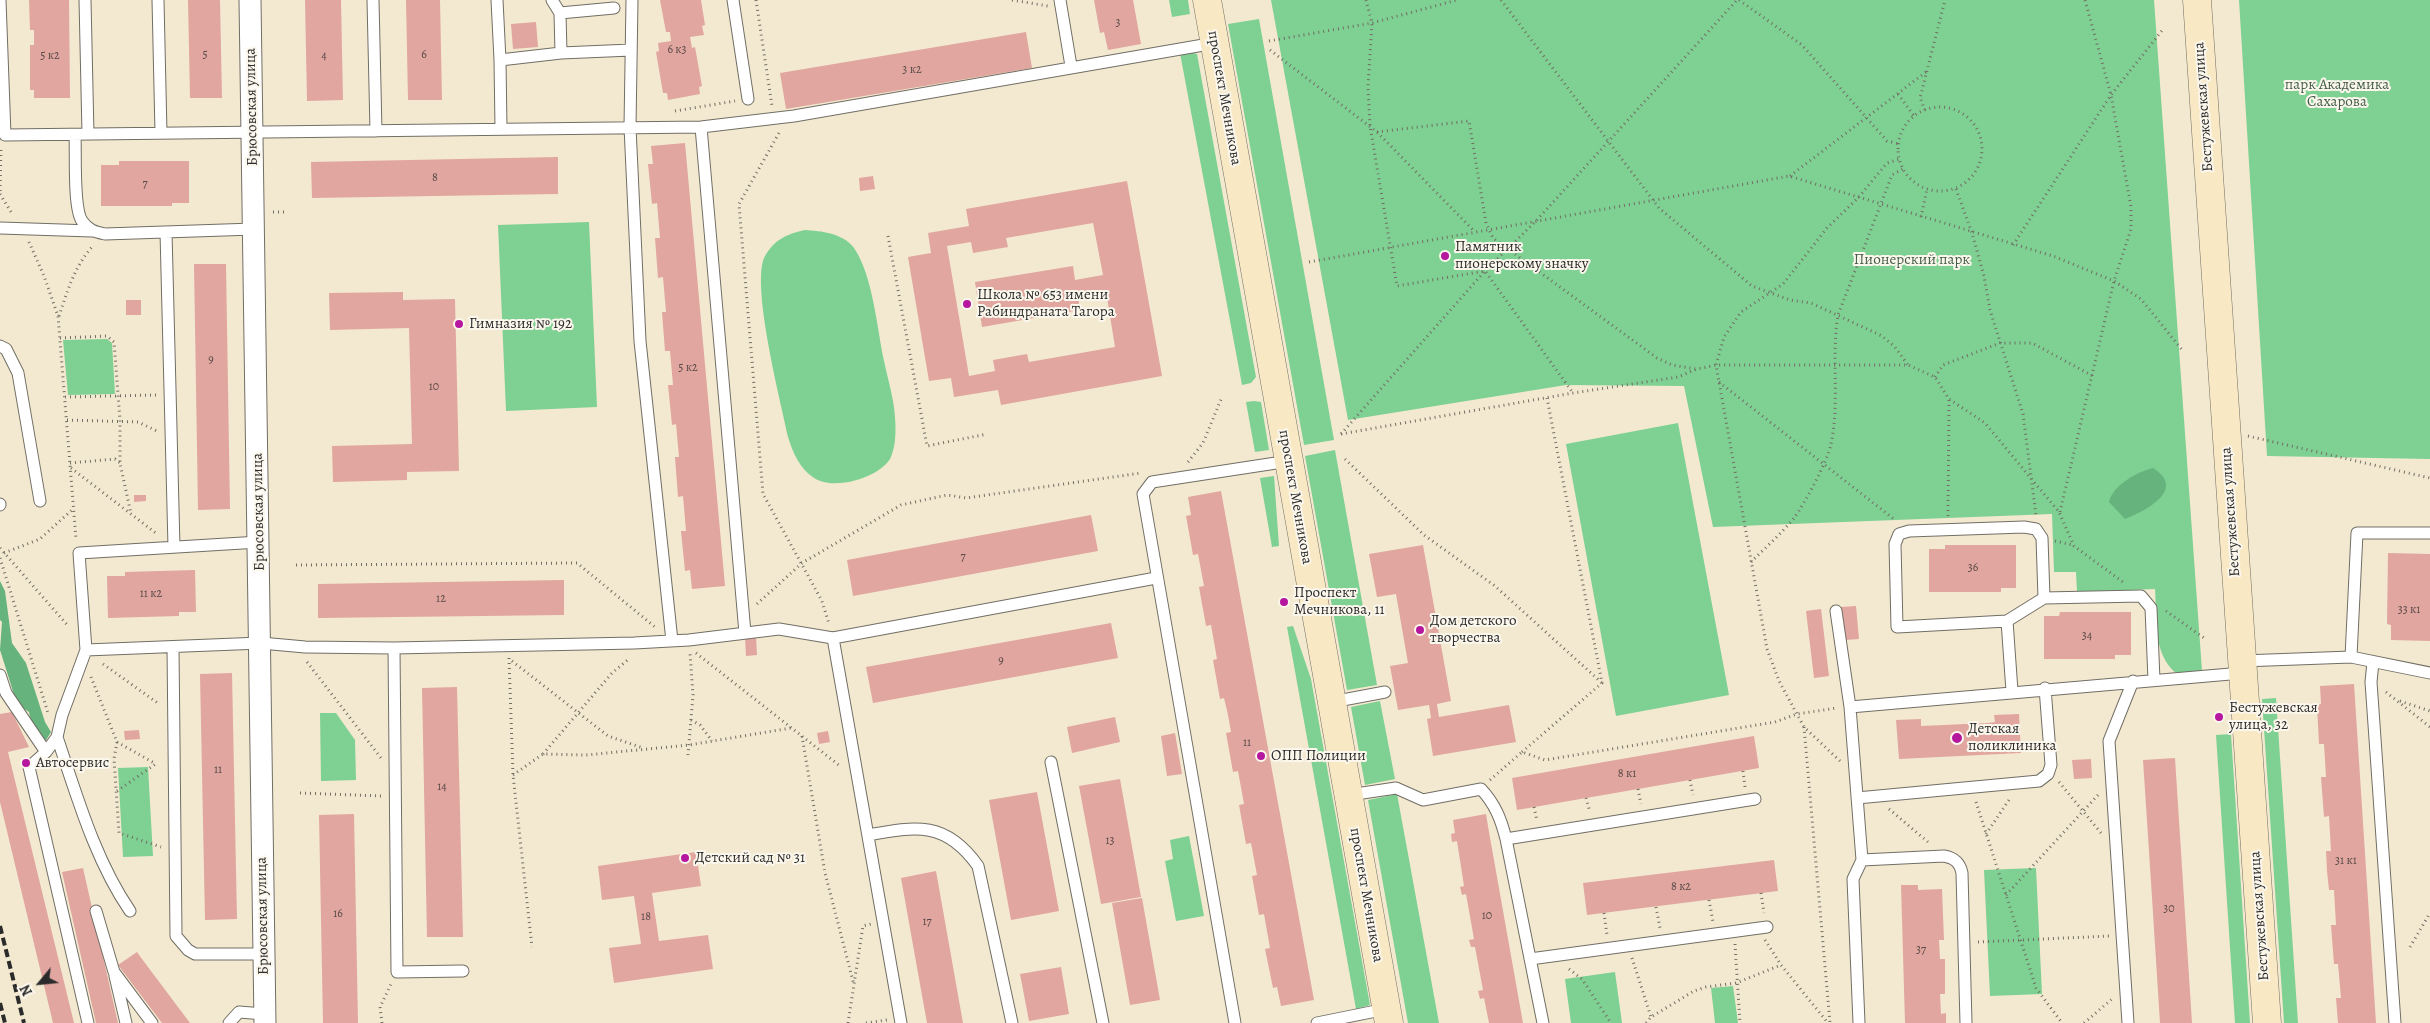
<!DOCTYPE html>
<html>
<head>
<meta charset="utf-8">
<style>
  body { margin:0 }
  #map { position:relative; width:2430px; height:1023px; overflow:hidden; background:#f3e9d0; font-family:Alegreya,serif }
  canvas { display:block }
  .north { position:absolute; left:15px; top:958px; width:50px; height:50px; -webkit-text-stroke:4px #fbf7ec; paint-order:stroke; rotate:242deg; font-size:14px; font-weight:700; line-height:20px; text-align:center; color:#2b2b2b }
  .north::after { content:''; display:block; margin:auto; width:18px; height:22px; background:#2b2b2b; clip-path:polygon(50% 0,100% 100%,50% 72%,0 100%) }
</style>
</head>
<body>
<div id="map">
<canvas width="2430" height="1023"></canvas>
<div class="north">N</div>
</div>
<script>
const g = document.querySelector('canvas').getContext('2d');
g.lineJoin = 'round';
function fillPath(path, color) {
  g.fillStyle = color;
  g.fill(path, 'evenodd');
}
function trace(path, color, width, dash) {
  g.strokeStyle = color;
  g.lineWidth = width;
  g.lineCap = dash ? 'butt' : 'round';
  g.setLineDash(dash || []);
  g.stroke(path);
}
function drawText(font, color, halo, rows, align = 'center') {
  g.font = font + ' Alegreya,serif';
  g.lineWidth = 4;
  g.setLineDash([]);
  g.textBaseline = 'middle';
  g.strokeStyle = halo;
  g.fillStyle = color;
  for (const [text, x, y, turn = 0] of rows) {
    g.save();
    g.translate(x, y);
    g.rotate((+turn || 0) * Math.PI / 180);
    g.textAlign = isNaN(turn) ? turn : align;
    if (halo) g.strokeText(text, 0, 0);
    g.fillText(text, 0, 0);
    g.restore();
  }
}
const green = new Path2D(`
  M 1169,0 L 1188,0 L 1190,14 L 1172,17 Z
  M 1271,0 L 2154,0 L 2202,671 L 2177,674 C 2152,654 2157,618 2155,589 L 2077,592 L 2076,572 L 2054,572 L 2052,514 L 1713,527 L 1684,386 L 1566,385 L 1348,420 Z
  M 2239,0 L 2430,0 L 2430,459 L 2267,456 Z
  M 1259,19 L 1334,440 L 1304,445 L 1228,24 Z
  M 1189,52 L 1197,54 L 1256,377 L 1251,383 L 1242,385 L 1180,53 Z
  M 589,222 L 597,407 L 506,411 L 498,225 Z
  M 805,230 C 821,231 843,233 854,248 C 873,276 877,328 884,361 C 888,380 894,399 895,417 C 896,431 896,447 890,459 C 878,478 834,491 814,478 C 800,469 793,453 788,437 C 781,402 750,283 765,256 C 775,239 787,234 805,230 Z
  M 107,339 L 112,343 L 115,394 L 68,395 L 63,340 Z
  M 1254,401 L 1261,402 L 1269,450 L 1255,452 L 1246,402 Z
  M 1678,423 L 1729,695 L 1616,716 L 1566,444 Z
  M 1335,450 L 1377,685 L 1347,690 L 1305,456 Z
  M 1274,476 L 1279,546 L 1272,547 L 1260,478 Z
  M 1293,626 L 1311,679 L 1370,1005 L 1356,1009 L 1287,627 Z
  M 2276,698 L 2298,1023 L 2284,1023 L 2262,699 Z
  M 1380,701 L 1395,779 L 1365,785 L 1351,707 Z
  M 336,713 L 355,740 L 356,780 L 321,781 L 320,713 Z
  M 2231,734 L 2250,1023 L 2235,1023 L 2216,735 Z
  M 148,767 L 153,856 L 123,857 L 118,768 Z
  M 1397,794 L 1439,1023 L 1408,1023 L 1368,800 Z
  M 1189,836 L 1204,916 L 1176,921 L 1165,861 L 1173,859 L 1170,840 Z
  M 2036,868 L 2042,994 L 1990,996 L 1984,870 Z
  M 1615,972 L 1622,1023 L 1571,1023 L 1565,979 Z
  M 1733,986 L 1738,1023 L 1715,1023 L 1711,988 Z`);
const forest = new Path2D(`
  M 2153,468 C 2187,489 2146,511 2125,519 L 2109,502 C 2113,485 2137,472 2153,468 Z
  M 0,581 L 5,591 L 12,643 L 26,663 L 45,722 L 51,732 L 45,742 L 33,733 L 29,712 L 17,704 L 0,650 L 2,622 L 0,620 Z`);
const building = new Path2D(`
  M 29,0 L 69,0 L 70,98 L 34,98 L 34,90 L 30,90 L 30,45 L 34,45 L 34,30 L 30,30 Z
  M 188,0 L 220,0 L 222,98 L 190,98 Z
  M 305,0 L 341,0 L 343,100 L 307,101 Z
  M 406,0 L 440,0 L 442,100 L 408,100 Z
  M 660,0 L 701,0 L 705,25 L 702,26 L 704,35 L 690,37 L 692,48 L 695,47 L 702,86 L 699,87 L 700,94 L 668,100 L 667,93 L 663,93 L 656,52 L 659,51 L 658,43 L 671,41 L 670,32 L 666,32 Z
  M 1094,0 L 1133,0 L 1141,44 L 1108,50 L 1104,32 L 1100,33 Z
  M 536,22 L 538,47 L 513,49 L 511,24 Z
  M 1026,32 L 1032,68 L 786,109 L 780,73 Z
  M 685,143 L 725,586 L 692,589 L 690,570 L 685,571 L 681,531 L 686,531 L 683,496 L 678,497 L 675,457 L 679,457 L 676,424 L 672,425 L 668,385 L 673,385 L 670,351 L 665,351 L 662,312 L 666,312 L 663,277 L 658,278 L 655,238 L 660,238 L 657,203 L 652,204 L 648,164 L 653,164 L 651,146 Z
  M 558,157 L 558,194 L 312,198 L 311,162 Z
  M 119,161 L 189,161 L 189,203 L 172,203 L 172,206 L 101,206 L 101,165 L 119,165 Z
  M 873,176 L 875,189 L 860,191 L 859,178 Z
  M 1127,181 L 1162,376 L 1001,405 L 998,390 L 954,397 L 951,378 L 929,381 L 908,257 L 931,253 L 928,233 L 969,226 L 966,209 ZM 1093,223 L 1103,275 L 1075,280 L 1073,266 L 975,282 L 982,327 L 1080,310 L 1078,296 L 1106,291 L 1115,347 L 1029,362 L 1027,354 L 993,360 L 995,371 L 969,376 L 947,246 L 971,242 L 973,253 L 1008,247 L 1006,238 Z
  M 194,264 L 226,264 L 230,509 L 198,510 Z
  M 403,292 L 403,300 L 455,299 L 459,471 L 407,472 L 407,480 L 333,482 L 332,446 L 412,444 L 409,328 L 330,330 L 329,293 Z
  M 126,300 L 141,300 L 141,315 L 126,315 Z
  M 1221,491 L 1314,1000 L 1281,1006 L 1277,987 L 1273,988 L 1265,949 L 1270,948 L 1264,914 L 1259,915 L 1252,876 L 1257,875 L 1251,843 L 1246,844 L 1239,805 L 1244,804 L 1238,771 L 1233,772 L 1226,733 L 1231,732 L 1228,715 L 1224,698 L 1220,699 L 1213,660 L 1217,659 L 1211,625 L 1206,626 L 1199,587 L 1204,586 L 1198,554 L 1193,555 L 1186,516 L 1191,515 L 1188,497 Z
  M 134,495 L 146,495 L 146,501 L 134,502 Z
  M 1091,515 L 1098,551 L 853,596 L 847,560 Z
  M 1423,545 L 1451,701 L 1437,704 L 1439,717 L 1509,705 L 1516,742 L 1433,756 L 1427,719 L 1431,718 L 1429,705 L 1398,710 L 1390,666 L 1408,663 L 1396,594 L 1377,597 L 1369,554 Z
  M 1945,545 L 2016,545 L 2016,588 L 2001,588 L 2001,592 L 1929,592 L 1929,549 L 1945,549 Z
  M 2388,553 L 2430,554 L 2430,641 L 2391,640 L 2391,625 L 2387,624 Z
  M 195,570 L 196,612 L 179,612 L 179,616 L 108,618 L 107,576 L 125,576 L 125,572 Z
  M 564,580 L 564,615 L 318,618 L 318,584 Z
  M 1856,606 L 1859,639 L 1845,640 L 1841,607 Z
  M 1821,609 L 1829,676 L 1814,678 L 1806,611 Z
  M 2060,612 L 2131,612 L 2131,655 L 2115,655 L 2115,659 L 2044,659 L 2044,616 L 2059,616 Z
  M 1111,623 L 1118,658 L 873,703 L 866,667 Z
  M 756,636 L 757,655 L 746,656 L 745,637 Z
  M 232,673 L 237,919 L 205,920 L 200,674 Z
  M 2354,684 L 2376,1023 L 2338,1023 L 2336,998 L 2341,998 L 2338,964 L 2334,964 L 2331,925 L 2336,925 L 2334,890 L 2329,890 L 2327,871 L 2326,851 L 2331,851 L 2329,816 L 2324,817 L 2321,777 L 2326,777 L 2324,744 L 2319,744 L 2317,705 L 2321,704 L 2320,686 Z
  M 457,687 L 463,937 L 427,937 L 422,688 Z
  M 12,712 L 29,747 L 8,752 L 74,1023 L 53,1023 L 0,802 L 0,714 Z
  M 2019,714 L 2021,753 L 1899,759 L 1896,720 L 1921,719 L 1921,726 L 1988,723 L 1995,722 L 1994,715 Z
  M 1115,717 L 1120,742 L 1072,753 L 1067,727 Z
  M 139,730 L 140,739 L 125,740 L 124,731 Z
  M 828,731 L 830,742 L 819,744 L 817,733 Z
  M 1175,733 L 1182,774 L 1167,776 L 1161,736 Z
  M 1754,736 L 1759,768 L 1517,810 L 1512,778 Z
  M 2175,758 L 2192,1023 L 2160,1023 L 2151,882 L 2143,760 Z
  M 2091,759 L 2092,778 L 2074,779 L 2072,760 Z
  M 1120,779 L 1141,897 L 1101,904 L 1079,786 Z
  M 1037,792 L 1059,911 L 1011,920 L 989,800 Z
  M 354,814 L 358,1023 L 323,1023 L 319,815 Z
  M 1486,814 L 1489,832 L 1523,1023 L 1489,1023 L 1484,998 L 1480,999 L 1478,991 L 1483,990 L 1475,947 L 1471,947 L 1469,940 L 1474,939 L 1466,894 L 1462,895 L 1460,887 L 1464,886 L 1457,841 L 1452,842 L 1451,834 L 1455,833 L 1453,820 Z
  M 696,852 L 701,886 L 652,893 L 659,941 L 708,935 L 713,969 L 614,983 L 609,948 L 641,944 L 634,896 L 602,900 L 598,866 Z
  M 1774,860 L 1778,891 L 1587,915 L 1583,883 Z
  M 83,868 L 118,1023 L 96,1023 L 62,872 Z
  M 936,871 L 963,1023 L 927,1023 L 923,1001 L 901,878 Z
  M 1901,885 L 1918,885 L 1918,890 L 1942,889 L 1944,940 L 1939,940 L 1940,959 L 1945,959 L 1945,994 L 1940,994 L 1941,1014 L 1946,1013 L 1946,1023 L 1905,1023 Z
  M 1142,898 L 1160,1000 L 1130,1005 L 1112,903 Z
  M 137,952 L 142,959 L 190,1023 L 162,1023 L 118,965 Z
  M 1061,967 L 1069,1014 L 1029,1021 L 1020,974 Z`);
const path = new Path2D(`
  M 756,0 L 772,106
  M 1012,0 L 1048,6
  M 1366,0 L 1372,23 L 1368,87 L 1370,126 L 1397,286 L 1485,271 L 1573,393
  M 1501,0 L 1659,208 L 1752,286 L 1790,300 L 1811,303 L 1882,336 L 1895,347 L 1908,365
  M 1739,0 L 1802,45 L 1887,141 L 1899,144
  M 1269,41 L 1372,23 L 1457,0
  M 1270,50 L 1377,132 L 1475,232
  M 1898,94 L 1914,116
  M1898 149a42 42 0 1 1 84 0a42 42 0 1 1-84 0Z
  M 1925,110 L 1920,98 L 1945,0
  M 675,111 L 735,101
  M 1377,132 L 1469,121 L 1486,223 L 1493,238 L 1657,358 L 1672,365 L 1696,369
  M 779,133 L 739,204 L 763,494 L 822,601 L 829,624
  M 1790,176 L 1926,72
  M 1956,189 L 1972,233 L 1984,276 L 1990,310 L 2023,414 L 2036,515
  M 0,191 L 1,147
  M 0,194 L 13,215
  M 273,212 L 287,212
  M 1921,217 L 1927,189
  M 888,236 L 927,446 L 987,434
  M 29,242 L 44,276 L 58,316 L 76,539
  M 2013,245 L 2111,95 L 2164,28
  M 1309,262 L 1789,176 L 2053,256 L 2114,281 L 2141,299 L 2183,351
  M 59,316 C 67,292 75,265 93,246
  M 60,338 L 107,336 L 114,342 L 120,420 L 120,463 L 131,514
  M 1935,377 L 1943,365 L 2000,343 L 2032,343 L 2093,376
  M 1719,382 L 1895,520
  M 65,397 L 156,395
  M 67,420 L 138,422 L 157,431
  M 1341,434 L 1573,393 L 1678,377 L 1697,369 L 1716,365 L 1908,365 L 1935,377 L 1949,399 L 1985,423 L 2059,512 L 2074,546 L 2123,582
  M 1341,434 L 1485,271 L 1536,221 L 1737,0
  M 2248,436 L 2430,478
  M 1345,459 L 1424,535 L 1495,586 L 1602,683
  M 1188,462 L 1203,443 L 1222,397
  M 70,463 L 115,459 L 120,463
  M 71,468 L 157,534
  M 2060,512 L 2114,281 L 2131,229 L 2131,207 L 2111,95 L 2085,0
  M 1948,516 L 1949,399
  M 2055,541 L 2073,545
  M 0,548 L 69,627
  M 4,553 L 40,539 L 73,509
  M 0,558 L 48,713
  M 1751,562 C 1765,548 1781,534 1794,518 C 1804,505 1828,460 1831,444 C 1840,401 1831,357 1838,315 L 1892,175 L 1903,169
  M 296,565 L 577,563 L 655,627
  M 757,604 L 802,563 L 901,505 L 947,495 L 966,498 L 1141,473
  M 2166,611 L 2204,638
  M 696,653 L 840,766
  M 509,658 L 513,775 L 532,947
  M 512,661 L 608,736 L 643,748
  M 307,662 L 381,758
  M 103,664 L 159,704
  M 91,677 L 117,742 L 156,764
  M 2386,692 L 2430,727
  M 2400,701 L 2430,711
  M 691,720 L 700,725 L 712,741
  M 1804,727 L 1830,1023
  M 802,736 L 825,873 L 854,985
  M 117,742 L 114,759 L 119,833 L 161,847
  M 1522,752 L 1602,683 L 1547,398
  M 543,754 L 612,673 L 630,658
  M 688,755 L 693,695 L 690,653
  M 1840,761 L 1804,727 L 1779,681 L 1767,649 L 1716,365 L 1724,337 L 1741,312 L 1783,284 L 1827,228 L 1858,198 L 1887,163 L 1900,159
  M 1743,771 L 1745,787
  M 513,775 L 543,754 L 586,755 L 689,745 L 791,728
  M 1490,780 L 1522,752 L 1545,760 L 1775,722 L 1797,714 L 1837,708
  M 1690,780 L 1693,795
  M 2059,782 L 2101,833
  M 1638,789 L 1641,804
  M 117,791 L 157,763
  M 300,793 L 382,796
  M 1586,798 L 1590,812
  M 1976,802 L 2036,988 L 2062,1023
  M 1534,807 L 1537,821
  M 1889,809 L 1928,842
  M 1986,834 L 2011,797
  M 1761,893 L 1764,913
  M 2006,895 L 2098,795
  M 1709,900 L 1713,922
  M 1656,907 L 1660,928
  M 1604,913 L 1607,935
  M 1765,940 L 1781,965 L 1828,1023
  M 1978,942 L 2109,936
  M 1735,944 L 1740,1023
  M 2410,947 L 2430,913
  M 1632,958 L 1651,1017
  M 1569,969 L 1582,979 L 1611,1023
  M 382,1023 L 380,1007 L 391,984
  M 848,1023 L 863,926 L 871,924
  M 866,1023 L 887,1020
  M 1646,1023 L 1651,1017 L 1694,991 L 1706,987 L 1736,983 L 1781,965
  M 2084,1023 L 2112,999`);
const lane = new Path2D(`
  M 0,0 L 5,135 L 701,127 L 794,116 L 1215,43
  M 85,0 L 88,134
  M 158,0 L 161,133
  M 373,0 L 376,131
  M 497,0 L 500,60
  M 552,0 L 560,13 L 614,8
  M 632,0 L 630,127 L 640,341 L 672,641
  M 733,0 L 748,99
  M 1060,0 L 1071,66
  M 560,13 L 561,53
  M 701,127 L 745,633
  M 501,129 L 500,60 L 561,53 L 631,50
  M 75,135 C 76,153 73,208 82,221 C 88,230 95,232 105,234 L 254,229
  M 0,228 L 92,231
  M 166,232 L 174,547
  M 0,346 L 6,349 L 18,373 L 40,501
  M 0,504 L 0,505
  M 2430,533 L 2357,533 L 2351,657 L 2430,673
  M 259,542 L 79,553 L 86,650 L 261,643 L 305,647 L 394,648 L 634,643 L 689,640 L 779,629 L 833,638 L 1156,578
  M 1836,611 L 1850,707
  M 2007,621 L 1897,627 L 1895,544 L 1899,534 L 1909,531 L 2024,527 L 2036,529 L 2042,538 L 2044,598 L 2141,596 L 2151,608 L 2154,680
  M 833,638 L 901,1023
  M 173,647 L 176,936 L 188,950 L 195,954 L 263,954
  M 394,648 L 397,972 L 463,971
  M 86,650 L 62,715 L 57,737 L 46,752 L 29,767 L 88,1023
  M 2242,661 L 2351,657
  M 2373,662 L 2371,682 L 2395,1023
  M 0,675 L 6,693 L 46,752
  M 2012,691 L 2007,621 L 2044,598
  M 1332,702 L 1385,692
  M 57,737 C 77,796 95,860 130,911
  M 1051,762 L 1103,1023
  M 1349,795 L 1396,788 L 1423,800 L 1481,789 C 1495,804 1501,819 1506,839
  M 1857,798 L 2039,781 L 2048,774 L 2051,765 L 2045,688
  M 868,835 C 917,826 946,821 978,866 L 1012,1023
  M 1862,860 L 1944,856 C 1955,858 1960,863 1962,873 L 1966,1023
  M 96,911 L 114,972 L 152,1023
  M 1530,959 L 1767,927
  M 115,976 L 126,1023
  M 229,1023 L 239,1012 L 264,1014
  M 1235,1023 L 1143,494 L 1152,482 L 1289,461
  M 1317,1023 L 1386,1009
  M 1543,1023 L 1506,839 L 1755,799
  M 1859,1023 L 1853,879 L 1862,860 L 1850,707 L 2242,673
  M 2128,1023 L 2109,741 L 2133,681`);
const street = new Path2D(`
  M 250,0 L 265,1023`);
const secondary = new Path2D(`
  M 1207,0 L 1389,1023
  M 2197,0 L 2267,1023`);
const rail = new Path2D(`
  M 0,926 L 24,1023
  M 0,1003 L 5,1023`);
const markers = [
  [1445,256,5,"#b5179e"],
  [967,304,5,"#b5179e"],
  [459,324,5,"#b5179e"],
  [1284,602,5,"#b5179e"],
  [1420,630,5,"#b5179e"],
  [2219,717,5,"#b5179e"],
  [1957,738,6,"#b5179e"],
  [1261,756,5,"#b5179e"],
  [26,763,5,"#b5179e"],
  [685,858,5,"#b5179e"]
];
const numberNames = [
  ["3",1118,23],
  ["6 к3",677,50],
  ["5",205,55],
  ["6",424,55],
  ["5 к2",50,56],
  ["4",324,56],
  ["3 к2",912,70],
  ["8",435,178],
  ["7",145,184],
  ["9",211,360],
  ["5 к2",688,368],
  ["10",434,387],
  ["7",963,557],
  ["36",1973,568],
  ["11 к2",151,594],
  ["12",441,599],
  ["33 к1",2409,610],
  ["34",2087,636],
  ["9",1001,661],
  ["11",1247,743],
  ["11",218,770],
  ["8 к1",1627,774],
  ["14",442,787],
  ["13",1110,841],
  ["31 к1",2346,861],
  ["8 к2",1681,887],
  ["30",2169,909],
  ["16",338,914],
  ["10",1487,916],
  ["18",646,917],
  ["17",927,922],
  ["37",1921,950]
];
const parkNames = [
  ["парк Академика",2337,85],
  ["Сахарова",2337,102],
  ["Пионерский парк",1912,260]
];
const streetNames = [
  ["проспект Мечникова",1224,98,80],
  ["Брюсовская улица",252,107,-91],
  ["Бестужевская улица",2204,107,-94],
  ["проспект Мечникова",1295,497,80],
  ["Брюсовская улица",259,512,-91],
  ["Бестужевская улица",2231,512,-94],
  ["проспект Мечникова",1366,895,80],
  ["Брюсовская улица",263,916,-91],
  ["Бестужевская улица",2260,916,-94]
];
const poiNames = [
  ["Памятник",1455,247],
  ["пионерскому значку",1455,264],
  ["Школа № 653 имени",977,295],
  ["Рабиндраната Тагора",977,312],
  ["Гимназия № 192",469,324],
  ["Проспект",1294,593],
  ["Мечникова, 11",1294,610],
  ["Дом детского",1430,621],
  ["творчества",1430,638],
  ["Бестужевская",2229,708],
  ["улица, 32",2229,725],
  ["Детская",1968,729],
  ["поликлиника",1968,746],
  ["ОПП Полиции",1271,756],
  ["Автосервис",36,763],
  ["Детский сад № 31",695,858]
];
fillPath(green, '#7ed193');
fillPath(forest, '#66b37d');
fillPath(building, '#e1a69f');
trace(lane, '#716e65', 13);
trace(street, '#716e65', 23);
trace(secondary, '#716e65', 29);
trace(path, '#716e65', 3, [1, 4]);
trace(lane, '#fff', 11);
trace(street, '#fff', 21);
trace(secondary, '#f8e8c3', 28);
trace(rail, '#2b2b2b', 4, [8, 4]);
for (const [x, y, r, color] of markers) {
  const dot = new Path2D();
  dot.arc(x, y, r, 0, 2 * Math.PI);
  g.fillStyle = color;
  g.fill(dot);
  trace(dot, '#fbf7ec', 2);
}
drawText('12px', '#584a48', null, numberNames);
drawText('15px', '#445d4a', '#fbf7ec', parkNames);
drawText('15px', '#2b2b2b', '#fbf7ec', streetNames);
drawText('15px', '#2b2b2b', '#fbf7ec', poiNames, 'left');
</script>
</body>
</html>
